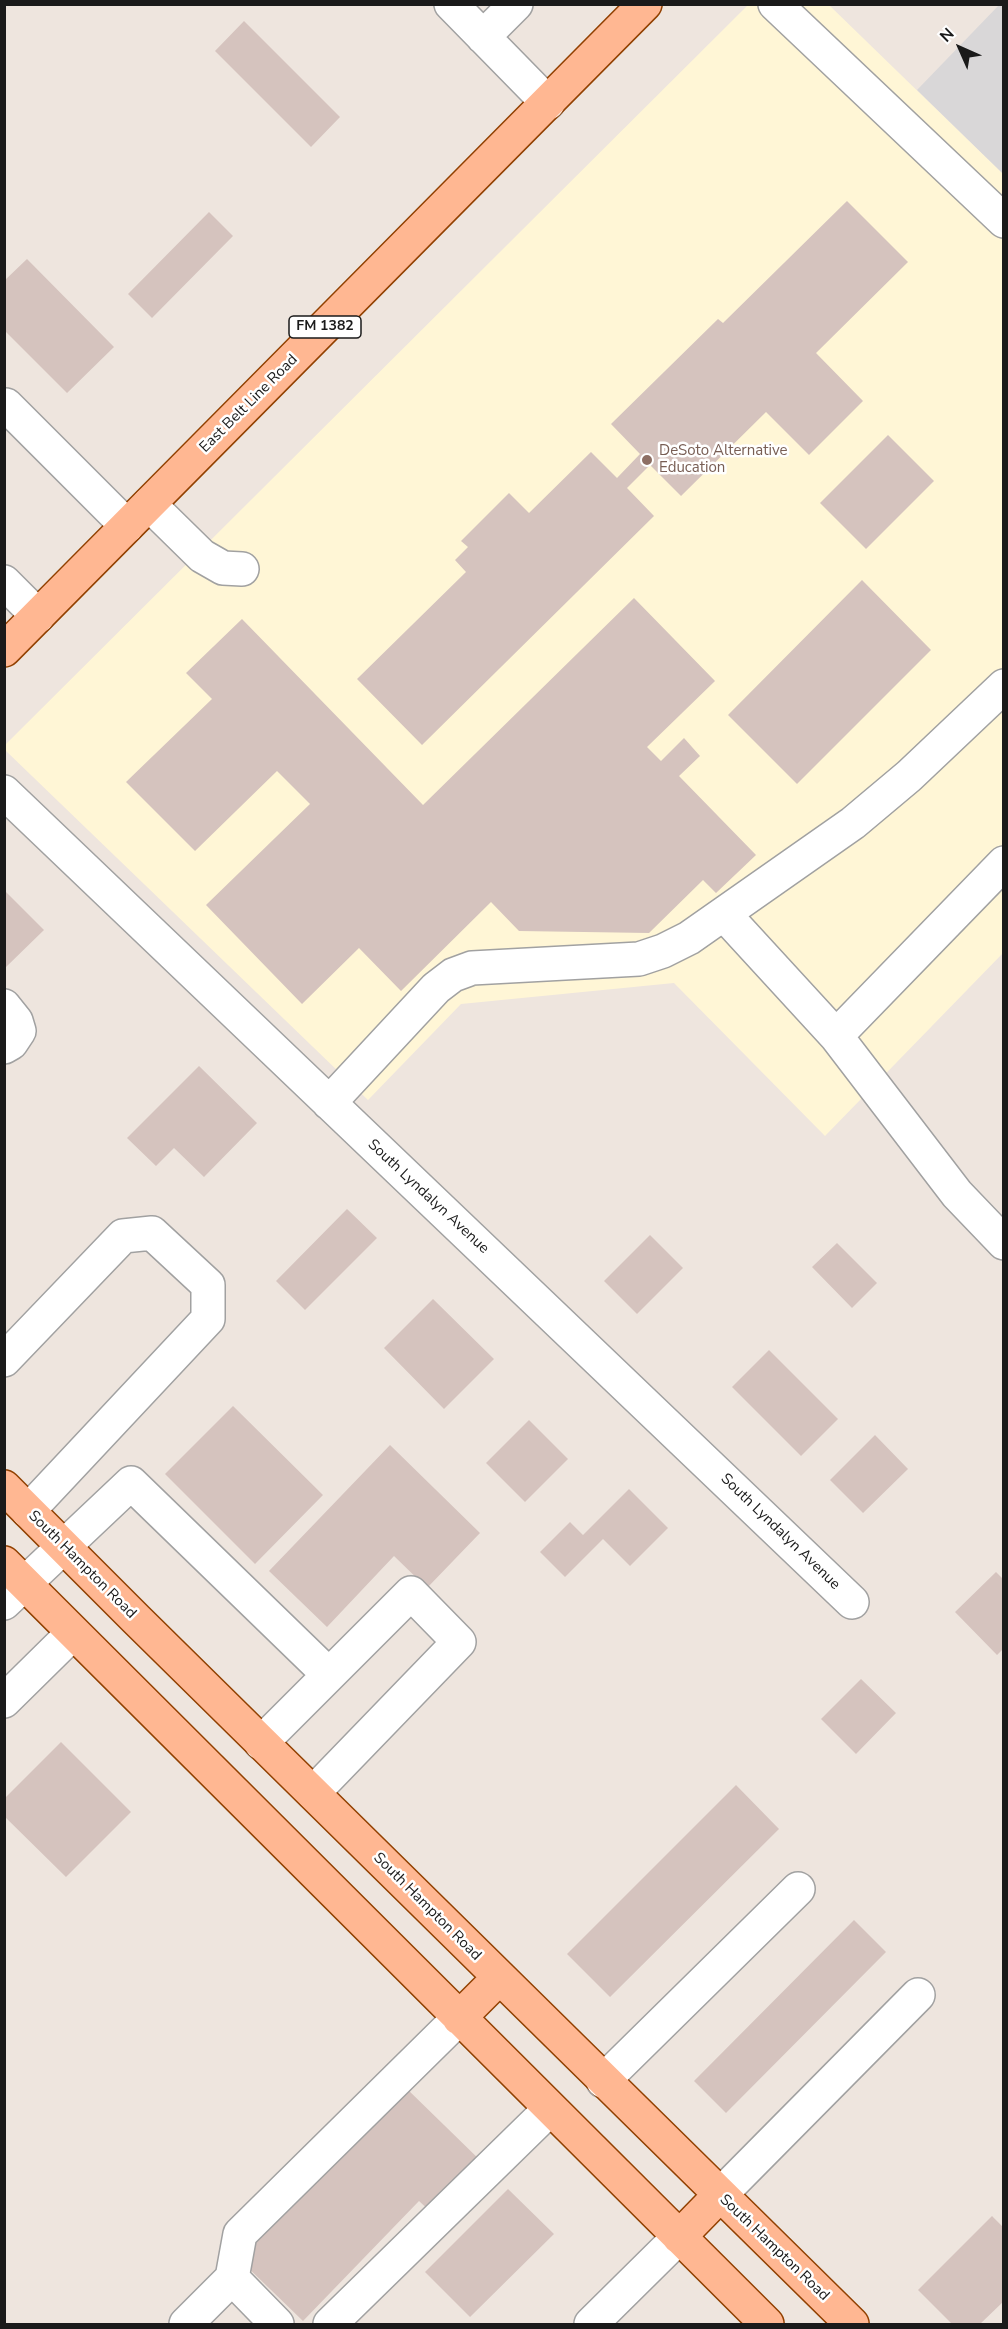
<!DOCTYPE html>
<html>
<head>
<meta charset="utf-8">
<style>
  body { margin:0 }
  #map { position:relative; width:1008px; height:2329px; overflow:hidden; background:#eee5de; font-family:"Nunito Sans",sans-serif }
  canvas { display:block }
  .frame { position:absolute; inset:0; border:6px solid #1a1a1a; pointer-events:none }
  .north { position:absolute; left:930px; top:18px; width:60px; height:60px; -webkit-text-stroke:4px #fff; paint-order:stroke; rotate:315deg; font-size:16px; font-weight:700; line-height:24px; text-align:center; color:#1a1a1a }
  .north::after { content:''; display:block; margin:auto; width:21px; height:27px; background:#1a1a1a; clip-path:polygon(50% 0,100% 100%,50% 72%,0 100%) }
</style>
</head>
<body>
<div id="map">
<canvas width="1008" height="2329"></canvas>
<div class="frame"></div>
<div class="north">N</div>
</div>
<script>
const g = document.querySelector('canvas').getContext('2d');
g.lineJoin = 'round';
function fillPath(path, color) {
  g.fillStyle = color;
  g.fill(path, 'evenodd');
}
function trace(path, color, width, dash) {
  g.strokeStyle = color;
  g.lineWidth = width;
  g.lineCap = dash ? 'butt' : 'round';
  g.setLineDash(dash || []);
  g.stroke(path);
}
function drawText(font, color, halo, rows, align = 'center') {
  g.font = font + ' "Nunito Sans",sans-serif';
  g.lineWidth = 5;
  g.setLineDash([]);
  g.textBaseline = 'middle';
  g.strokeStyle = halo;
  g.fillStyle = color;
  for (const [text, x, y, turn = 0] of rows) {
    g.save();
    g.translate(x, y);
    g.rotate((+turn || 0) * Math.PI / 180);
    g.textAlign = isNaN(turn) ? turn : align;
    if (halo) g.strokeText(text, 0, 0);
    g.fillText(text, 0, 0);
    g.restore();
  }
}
const residential = new Path2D(`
  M 999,5 L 1004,5 L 1003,174 L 917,90 Z`);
const education = new Path2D(`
  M 748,5 L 829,5 L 1003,174 L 1003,953 L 825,1136 L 674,983 L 461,1004 L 368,1100 L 5,750 L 4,746 Z`);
const building = new Path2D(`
  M 244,21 L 340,117 L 311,147 L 215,51 Z
  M 847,201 L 908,262 L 816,353 L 863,401 L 809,455 L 766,412 L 681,496 L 650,465 L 627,488 L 654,516 L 422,745 L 357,679 L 466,572 L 455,560 L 468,547 L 461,541 L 509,493 L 529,513 L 591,452 L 617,478 L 640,454 L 611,424 L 718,319 L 723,323 Z
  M 209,212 L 233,236 L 152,318 L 128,294 Z
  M 27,259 L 114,347 L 67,393 L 4,330 L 4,281 Z
  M 888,435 L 934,481 L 866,549 L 820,503 Z
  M 862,580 L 931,650 L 797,784 L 728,715 Z
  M 634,598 L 715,681 L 647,747 L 661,761 L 684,738 L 700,756 L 679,776 L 756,855 L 716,893 L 703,880 L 649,933 L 519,931 L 491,902 L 401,991 L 359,948 L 302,1004 L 206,905 L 310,804 L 277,771 L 195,851 L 126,782 L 212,699 L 186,673 L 242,619 L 423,805 Z
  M 4,890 L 44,930 L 6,967 L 4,966 Z
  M 199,1066 L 257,1123 L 204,1177 L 174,1148 L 156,1166 L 127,1138 Z
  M 347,1209 L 377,1238 L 305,1310 L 276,1281 Z
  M 650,1235 L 683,1268 L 637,1314 L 604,1281 Z
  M 837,1243 L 877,1283 L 852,1308 L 812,1267 Z
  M 433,1299 L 494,1359 L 444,1409 L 384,1348 Z
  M 769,1350 L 838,1419 L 801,1456 L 732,1387 Z
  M 233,1406 L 323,1495 L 255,1564 L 165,1474 Z
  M 529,1420 L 568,1459 L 525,1502 L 486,1463 Z
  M 875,1435 L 908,1469 L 863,1513 L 830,1480 Z
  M 390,1445 L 480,1533 L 427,1588 L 394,1556 L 327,1627 L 269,1571 Z
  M 629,1489 L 668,1528 L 630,1566 L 603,1539 L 565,1577 L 540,1552 L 570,1522 L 583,1535 Z
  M 996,1572 L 1004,1580 L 1004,1648 L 997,1655 L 955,1612 Z
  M 861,1679 L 896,1713 L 856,1754 L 821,1719 Z
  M 61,1742 L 131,1812 L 66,1877 L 4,1816 L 4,1799 Z
  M 736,1785 L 779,1829 L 610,1997 L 567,1954 Z
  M 854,1920 L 886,1952 L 726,2113 L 694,2081 Z
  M 404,2086 L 484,2164 L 434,2215 L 419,2201 L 303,2321 L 238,2258 Z
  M 508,2189 L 554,2234 L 470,2317 L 425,2272 Z
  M 992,2216 L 1004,2228 L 1004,2301 L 980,2324 L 952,2324 L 918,2290 Z`);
const minor = new Path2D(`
  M 451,4 L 548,103
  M 775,4 L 1004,221
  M 483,37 L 516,4
  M 4,406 L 6,405 L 127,526
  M 149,504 L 202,556 L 223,568 L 242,569
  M 4,582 L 38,616
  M 4,792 C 285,1064 571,1330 852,1602
  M 724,914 L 836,1036 L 1004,863
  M 4,1006 L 16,1021 L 19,1031 L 11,1043 L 4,1047
  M 836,1036 L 957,1194 L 1004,1243
  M 329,1103 L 436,988 L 453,975 L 472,968 L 639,959 L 663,951 L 689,938 L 853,823 L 909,776 L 1004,686
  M 4,1360 L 123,1236 L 152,1233 L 208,1285 L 208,1319 L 28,1511
  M 4,1603 L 131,1483 L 329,1675
  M 4,1701 L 73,1633
  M 261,1743 L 411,1593 L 459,1642 L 313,1793
  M 603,2081 L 798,1889
  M 720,2195 L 918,1995
  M 232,2278 L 277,2324
  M 186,2324 L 232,2278 L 240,2234 L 459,2018
  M 330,2324 L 550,2109
  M 591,2324 L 679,2237`);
const major = new Path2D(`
  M 4,650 L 645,4
  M 4,1487 L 136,1619 L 852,2324
  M 4,1563 L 767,2324
  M 459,2018 L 499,1978
  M 679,2237 L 720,2195`);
const markers = [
  [647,460,6,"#8d6e63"]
];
const shields = [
  [325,327,72]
];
const shieldNames = [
  ["FM 1382",325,327]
];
const streetNames = [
  ["East Belt Line Road",249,404,-45],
  ["South Lyndalyn Avenue",428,1197,43],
  ["South Lyndalyn Avenue",780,1532,44],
  ["South Hampton Road",82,1565,45],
  ["South Hampton Road",427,1907,45],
  ["South Hampton Road",774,2248,44]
];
const educationNames = [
  ["DeSoto Alternative",659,451],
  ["Education",659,468]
];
fillPath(residential, '#d9d7d8');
fillPath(education, '#fff6d6');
fillPath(building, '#d5c3be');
trace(minor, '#a1a1a1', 36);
trace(major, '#914000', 36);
trace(minor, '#fff', 33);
trace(major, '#ffb792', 33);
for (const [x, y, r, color] of markers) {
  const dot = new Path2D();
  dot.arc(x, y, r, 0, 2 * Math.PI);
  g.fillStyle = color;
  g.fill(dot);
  trace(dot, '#fff', 2);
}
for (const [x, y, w] of shields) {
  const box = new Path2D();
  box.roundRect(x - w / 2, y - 11, w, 22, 4.5);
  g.fillStyle = '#fff';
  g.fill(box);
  trace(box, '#1a1a1a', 1.5);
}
drawText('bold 14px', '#1a1a1a', null, shieldNames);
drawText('15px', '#1a1a1a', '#fff', streetNames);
drawText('15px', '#785e54', '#fff', educationNames, 'left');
</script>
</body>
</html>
